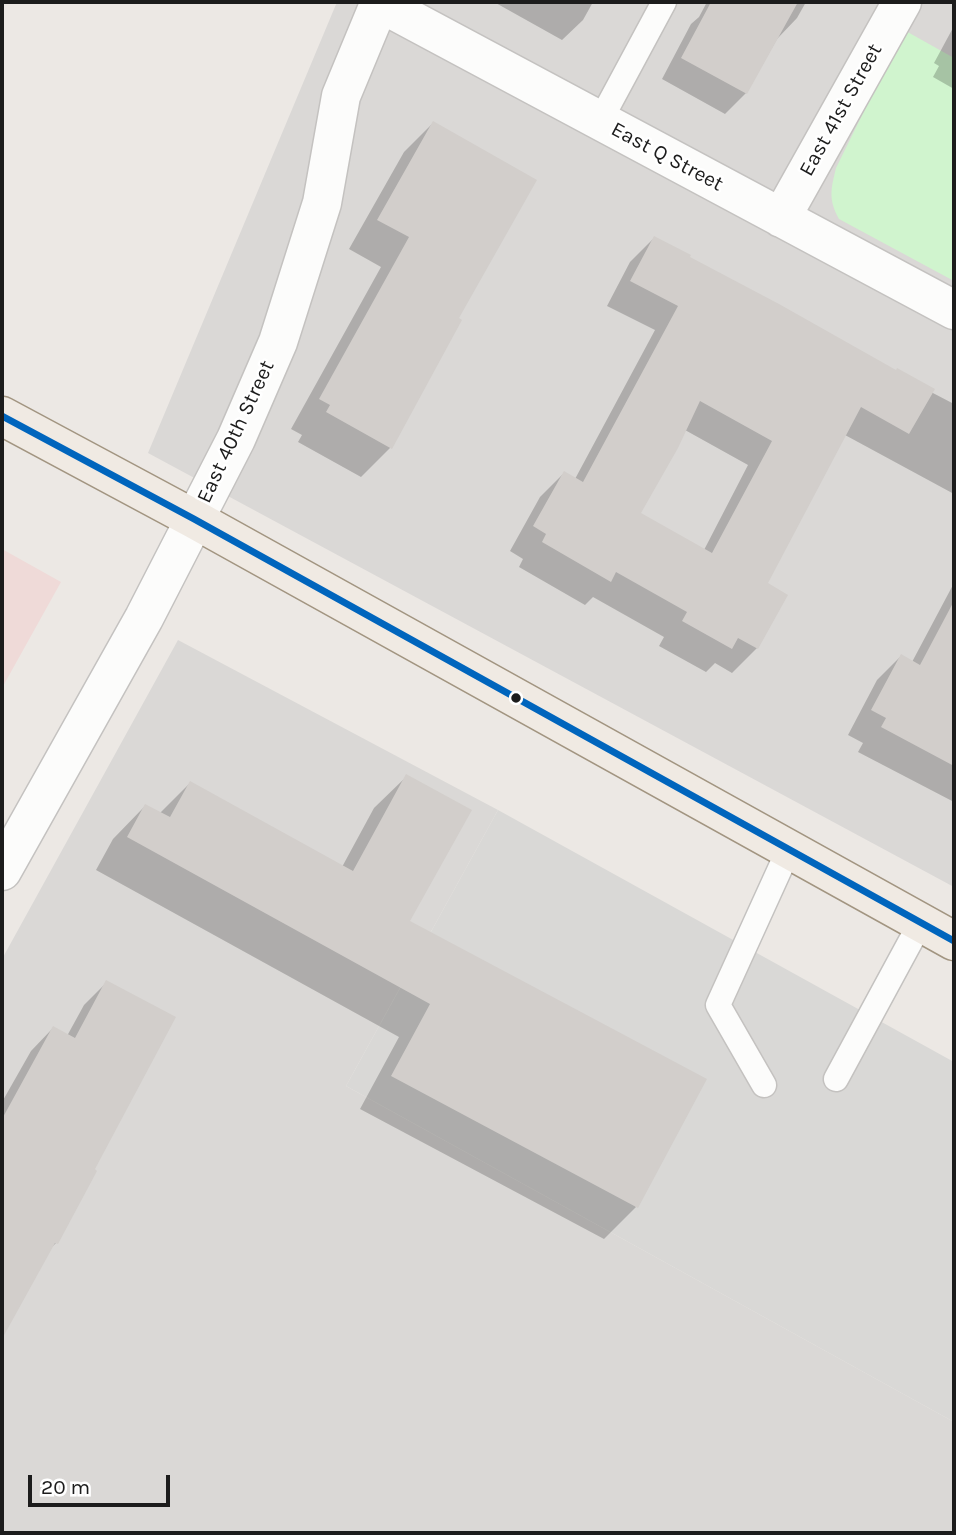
<!DOCTYPE html>
<html>
<head>
<meta charset="utf-8">
<style>
  body { margin:0 }
  #map { position:relative; width:956px; height:1535px; overflow:hidden; background:#ece8e4; font-family:Karla,sans-serif }
  canvas { display:block }
  .frame { position:absolute; inset:0; border:4px solid #1c1c1c; pointer-events:none }
  .scale { position:absolute; left:28px; top:1475px; width:142px; height:32px; box-sizing:border-box; border:4px solid #1c1c1c; border-top:0; padding-left:9px; font-size:21px; line-height:24px; white-space:nowrap; color:#1c1c1c; -webkit-text-stroke:5px #fff; paint-order:stroke }
</style>
</head>
<body>
<div id="map">
<canvas width="956" height="1535"></canvas>
<div class="frame"></div>
<div class="scale">20 m</div>
</div>
<script>
const g = document.querySelector('canvas').getContext('2d');
g.lineJoin = 'round';
function fillPath(path, color) {
  g.fillStyle = color;
  g.fill(path, 'evenodd');
}
function trace(path, color, width, dash) {
  g.strokeStyle = color;
  g.lineWidth = width;
  g.lineCap = dash ? 'butt' : 'round';
  g.setLineDash(dash || []);
  g.stroke(path);
}
function drawText(font, color, halo, rows, align = 'center') {
  g.font = font + ' Karla,sans-serif';
  g.lineWidth = 5;
  g.setLineDash([]);
  g.textBaseline = 'middle';
  g.strokeStyle = halo;
  g.fillStyle = color;
  for (const [text, x, y, turn = 0] of rows) {
    g.save();
    g.translate(x, y);
    g.rotate((+turn || 0) * Math.PI / 180);
    g.textAlign = isNaN(turn) ? turn : align;
    if (halo) g.strokeText(text, 0, 0);
    g.fillText(text, 0, 0);
    g.restore();
  }
}
const residential = new Path2D(`
  M 337,2 L 954,2 L 954,887 L 148,453 Z
  M 178,640 L 498,810 L 346,1086 L 954,1422 L 954,1533 L 2,1533 L 2,959 Z`);
const commercial = new Path2D(`
  M 2,549 L 61,582 L 2,688 Z`);
const religious = new Path2D(`
  M 498,810 L 954,1062 L 954,1422 L 346,1086 Z`);
const park = new Path2D(`
  M 904,30 L 954,58 L 954,281 L 839,219 C 828,199 831,189 836,168 Z`);
const shadow = new Path2D(`
  M 494,2 L 593,2 L 583,20 L 562,40 Z
  M 707,2 L 806,2 L 797,18 L 777,39 L 746,93 L 725,114 L 662,79 L 691,24 L 699,17 Z
  M 954,26 L 954,89 L 933,77 L 939,66 L 934,63 Z
  M 433,123 L 456,319 L 390,448 L 361,477 L 298,442 L 302,435 L 291,429 L 381,267 L 349,249 L 404,152 Z
  M 654,238 L 931,392 L 954,404 L 954,494 L 845,435 L 766,584 L 786,595 L 757,648 L 732,673 L 715,663 L 706,672 L 659,646 L 664,637 L 593,597 L 585,605 L 519,567 L 523,559 L 510,551 L 540,497 L 564,473 L 575,479 L 655,330 L 607,306 L 630,262 ZM 685,430 L 748,465 L 704,550 L 639,514 Z
  M 954,583 L 954,802 L 858,752 L 863,743 L 848,735 L 877,680 L 901,656 L 912,662 Z
  M 407,776 L 408,921 L 636,1207 L 604,1239 L 360,1109 L 399,1037 L 96,870 L 113,839 L 145,806 L 159,814 L 190,783 L 342,867 L 374,808 Z
  M 107,982 L 92,1170 L 56,1243 L 48,1251 L 2,1334 L 2,1102 L 31,1051 L 53,1028 L 67,1036 L 84,1005 Z`);
const building = new Path2D(`
  M 711,2 L 798,2 L 747,94 L 681,58 Z
  M 433,121 L 537,180 L 459,318 L 462,320 L 392,449 L 326,412 L 330,405 L 319,399 L 409,237 L 377,220 Z
  M 654,236 L 691,255 L 690,257 L 779,304 L 896,370 L 897,368 L 935,389 L 909,434 L 861,407 L 768,583 L 788,595 L 758,649 L 738,638 L 732,649 L 682,621 L 687,612 L 616,572 L 611,582 L 542,542 L 546,534 L 533,526 L 564,471 L 583,482 L 678,306 L 630,281 ZM 700,401 L 772,441 L 712,553 L 641,513 L 678,448 Z
  M 954,601 L 954,766 L 881,727 L 886,718 L 871,710 L 901,654 L 920,665 Z
  M 406,774 L 472,810 L 410,921 L 707,1079 L 638,1208 L 391,1076 L 430,1004 L 127,837 L 145,804 L 170,817 L 190,781 L 353,871 Z
  M 106,980 L 176,1017 L 95,1169 L 97,1171 L 58,1244 L 55,1243 L 2,1339 L 2,1119 L 53,1026 L 75,1038 Z`);
const service = new Path2D(`
  M 600,121 L 664,2
  M 836,1079 L 921,922
  M 764,1085 L 718,1005 L 789,849`);
const minor = new Path2D(`
  M 380,3 L 954,310
  M 781,218 L 902,2
  M 2,871 L 144,618 L 236,439 L 278,342 L 322,203 L 341,96 L 380,2`);
const primary = new Path2D(`
  M 2,416 L 194,519 L 954,941`);
const bus1 = new Path2D(`
  M 2,416 L 194,519 L 954,941`);
const markers = [
  [516,698,6,"#1c1c1c"]
];
const streetNames = [
  ["East 41st Street",841,110,-61],
  ["East Q Street",667,157,28],
  ["East 40th Street",236,432,-65]
];
fillPath(residential, '#dad8d6');
fillPath(commercial, '#efdad8');
fillPath(religious, '#d9d8d6');
fillPath(park, '#d0f4ce');
fillPath(shadow, '#0003');
fillPath(building, '#d2cecb');
trace(service, '#c4c2c0', 27);
trace(minor, '#c4c2c0', 41);
trace(primary, '#a29581', 41);
trace(service, '#fcfcfb', 24);
trace(minor, '#fcfcfb', 38);
trace(primary, '#f0eae3', 38);
trace(bus1, '#0065bd', 7);
for (const [x, y, r, color] of markers) {
  const dot = new Path2D();
  dot.arc(x, y, r, 0, 2 * Math.PI);
  g.fillStyle = color;
  g.fill(dot);
  trace(dot, '#fff', 2.5);
}
drawText('21px', '#1c1c1c', '#fff', streetNames);
</script>
</body>
</html>
